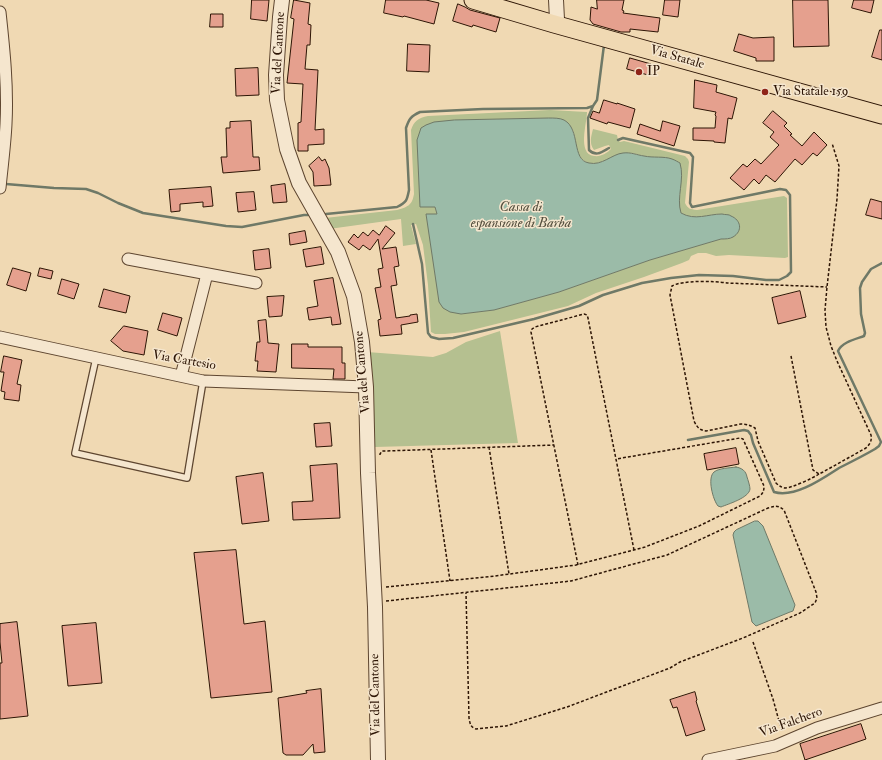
<!DOCTYPE html>
<html>
<head>
<meta charset="utf-8">
<style>
  body { margin:0 }
  canvas { display:block; background:#f0d9b3 }
</style>
</head>
<body>
<canvas width="882" height="760"></canvas>
<script>
const g = document.querySelector('canvas').getContext('2d');
g.lineJoin = 'round';
function fillPath(path, color) {
  g.fillStyle = color;
  g.fill(path, 'evenodd');
}
function trace(path, color, width, dash) {
  g.strokeStyle = color;
  g.lineWidth = width;
  g.lineCap = dash ? 'butt' : 'round';
  g.setLineDash(dash || []);
  g.stroke(path);
}
function drawText(font, color, halo, rows, align = 'center') {
  g.font = font + ' "IM FELL Double Pica",serif';
  g.lineWidth = 3;
  g.setLineDash([]);
  g.textBaseline = 'middle';
  g.strokeStyle = halo;
  g.fillStyle = color;
  for (const [text, x, y, turn = 0] of rows) {
    g.save();
    g.translate(x, y);
    g.rotate((+turn || 0) * Math.PI / 180);
    g.textAlign = isNaN(turn) ? turn : align;
    if (halo) g.strokeText(text, 0, 0);
    g.fillText(text, 0, 0);
    g.restore();
  }
}
const green = new Path2D(`
  M 550,110 L 587,112 C 587,123 577,154 594,156 C 601,157 607,153 611,149 L 609,145 L 605,146 L 594,150 C 589,143 591,137 593,129 L 617,135 L 618,140 L 620,142 L 624,141 L 685,156 L 688,159 L 689,162 L 685,203 C 688,209 690,209 697,210 L 784,196 L 787,198 L 788,257 L 785,258 L 729,255 L 716,256 L 706,253 L 698,253 L 691,256 L 689,260 L 682,263 L 644,277 L 596,293 L 568,306 L 464,332 L 445,334 L 435,334 L 431,332 L 428,285 L 423,245 L 416,224 L 411,225 L 416,244 L 403,246 L 401,219 L 329,229 L 325,218 L 397,210 C 407,207 412,206 414,194 L 411,130 C 414,121 418,118 428,116 ZM 549,118 L 564,120 L 573,130 L 578,154 L 583,160 L 588,163 L 597,163 L 608,160 L 615,156 L 632,153 L 644,156 L 680,193 L 679,206 L 681,213 C 693,220 706,216 719,214 L 732,238 L 721,239 L 650,260 L 559,292 L 494,310 L 461,314 L 426,214 L 437,214 L 435,207 L 420,207 L 454,120 Z
  M 500,331 L 518,443 L 375,447 L 373,446 L 367,352 L 433,357 L 446,353 L 466,342 Z`);
const water = new Path2D(`
  M 549,118 C 554,118 560,118 564,120 C 581,129 571,160 589,163 C 602,166 612,154 623,153 C 631,152 637,155 644,156 C 653,158 664,156 672,159 C 675,160 678,162 680,163 C 685,180 676,197 681,213 C 695,221 708,214 722,214 C 725,215 729,214 731,216 C 741,220 743,231 733,237 C 730,239 725,239 721,239 L 650,260 L 559,292 L 494,310 L 461,314 L 450,312 L 443,308 L 439,302 L 426,214 L 437,214 L 435,207 L 420,207 L 417,140 L 421,128 L 426,125 L 434,122 L 454,120 Z
  M 736,467 C 742,468 746,471 747,477 C 748,480 750,486 750,489 C 749,498 728,504 721,507 L 718,506 C 713,500 707,478 714,472 C 719,468 730,468 736,467 Z
  M 755,521 L 758,521 L 763,526 L 795,605 L 793,611 L 790,612 L 756,626 L 752,622 L 733,535 L 734,532 L 736,530 Z`);
const stream = new Path2D(`
  M 593,106 L 588,118 L 589,150 C 596,157 602,152 609,148
  M 6,184 L 54,188 L 86,189 L 98,193 L 118,203 L 143,213 L 226,226 L 242,227 L 304,215 L 308,215
  M 326,214 L 397,207 C 407,202 407,200 409,190 L 406,128 C 409,119 411,116 420,112 L 483,109 L 587,108 L 593,106 L 597,100 L 604,45 L 603,45
  M 413,224 L 422,264 L 428,333 L 431,337 L 439,339 L 453,338 L 534,319 L 579,306 L 603,295 L 642,283 L 671,278 L 699,275 L 733,276 L 766,280 L 779,280 L 787,276 L 791,272 L 790,195 L 786,190 L 780,189 L 692,207 L 690,203 L 693,157 L 690,153 L 623,138 L 618,140
  M 688,440 L 744,430 L 748,431 L 751,435 L 753,443 L 774,492 C 795,498 822,479 839,468 C 851,462 863,456 875,449 L 879,446 L 881,442 L 838,351 C 842,342 856,339 864,336 L 865,333 L 861,314 L 860,288 L 862,282 L 871,269 L 882,263`);
const building = new Path2D(`
  M 252,0 L 269,0 L 267,21 L 251,19 Z
  M 294,0 L 310,3 L 308,24 L 311,25 L 310,45 L 307,45 L 305,69 L 318,70 L 315,130 L 324,129 L 324,144 L 308,145 L 308,151 L 298,151 L 298,123 L 301,122 L 303,84 L 287,83 L 294,19 L 291,18 Z
  M 386,0 L 426,0 L 439,3 L 434,24 L 404,16 L 403,17 L 384,13 Z
  M 597,0 L 624,0 L 622,10 L 624,11 L 623,13 L 660,18 L 658,32 L 630,29 L 630,32 L 621,32 L 593,24 L 590,20 L 591,7 L 597,9 Z
  M 665,0 L 680,0 L 678,17 L 663,15 Z
  M 793,0 L 828,0 L 829,46 L 794,47 Z
  M 854,0 L 874,0 L 871,13 L 852,8 Z
  M 458,4 L 465,7 L 470,10 L 500,18 L 496,32 L 473,25 L 472,27 L 453,21 Z
  M 211,14 L 223,14 L 223,27 L 210,27 Z
  M 880,30 L 882,30 L 882,60 L 872,57 Z
  M 739,34 L 753,38 L 774,37 L 774,61 L 756,61 L 756,58 L 734,51 Z
  M 408,44 L 430,45 L 429,72 L 407,71 Z
  M 630,58 L 651,64 L 648,75 L 627,69 Z
  M 258,68 L 259,95 L 236,96 L 235,69 Z
  M 695,80 L 717,85 L 716,92 L 737,98 L 732,119 L 728,118 L 725,143 L 714,142 L 714,141 L 693,140 L 693,128 L 715,128 L 716,116 L 715,115 L 716,112 L 694,108 Z
  M 604,100 L 617,104 L 617,103 L 635,109 L 630,128 L 608,122 L 607,124 L 590,118 L 593,111 L 599,113 Z
  M 773,111 L 787,123 L 784,126 L 792,134 L 790,135 L 802,146 L 814,132 L 827,145 L 817,156 L 813,153 L 802,165 L 795,159 L 775,182 L 766,175 L 759,184 L 754,179 L 744,190 L 730,178 L 743,164 L 747,167 L 755,159 L 761,164 L 779,145 L 770,137 L 774,132 L 763,123 Z
  M 251,121 L 253,157 L 259,157 L 260,170 L 223,173 L 221,157 L 227,157 L 226,128 L 230,128 L 230,122 Z
  M 663,121 L 680,126 L 674,146 L 637,134 L 640,124 L 660,131 Z
  M 319,157 L 322,161 L 325,159 L 329,168 L 331,185 L 314,186 L 313,172 L 309,166 Z
  M 285,184 L 287,202 L 273,203 L 271,186 Z
  M 211,187 L 213,206 L 203,207 L 203,202 L 180,204 L 180,211 L 171,212 L 169,190 Z
  M 254,192 L 256,210 L 238,212 L 236,193 Z
  M 871,199 L 882,202 L 882,219 L 866,215 Z
  M 386,226 L 395,233 L 382,249 L 396,247 L 399,266 L 394,267 L 397,285 L 391,286 L 396,318 L 410,316 L 410,315 L 417,314 L 418,322 L 401,325 L 402,334 L 380,336 L 378,320 L 381,319 L 375,288 L 381,287 L 378,269 L 383,268 L 378,239 L 370,250 L 363,245 L 359,250 L 348,242 L 354,234 L 358,238 L 363,232 L 368,236 L 373,230 L 379,235 Z
  M 305,231 L 307,242 L 290,245 L 289,234 Z
  M 321,247 L 324,264 L 306,267 L 303,250 Z
  M 269,249 L 271,268 L 255,270 L 253,251 Z
  M 13,268 L 31,273 L 26,291 L 7,285 Z
  M 40,268 L 53,271 L 51,279 L 38,276 Z
  M 333,278 L 341,324 L 332,325 L 331,317 L 309,320 L 307,308 L 318,306 L 314,281 Z
  M 62,279 L 79,284 L 74,299 L 58,294 Z
  M 104,289 L 130,296 L 126,313 L 99,307 Z
  M 800,291 L 806,317 L 778,324 L 772,298 Z
  M 284,296 L 282,316 L 269,317 L 267,297 Z
  M 163,313 L 182,318 L 177,336 L 158,330 Z
  M 266,320 L 268,343 L 279,344 L 276,372 L 257,371 L 258,361 L 255,361 L 257,342 L 260,342 L 258,321 Z
  M 124,326 L 148,331 L 144,355 L 123,351 L 111,341 Z
  M 292,344 L 308,344 L 308,347 L 342,347 L 342,363 L 345,363 L 345,379 L 333,379 L 334,369 L 292,368 Z
  M 4,356 L 22,360 L 17,384 L 21,385 L 19,401 L 4,399 L 5,392 L 1,391 L 4,372 L 1,372 Z
  M 330,423 L 332,446 L 316,447 L 314,424 Z
  M 736,448 L 739,464 L 707,470 L 704,454 Z
  M 337,464 L 340,518 L 293,520 L 292,502 L 313,501 L 310,466 Z
  M 263,473 L 269,521 L 242,524 L 236,477 Z
  M 236,550 L 244,624 L 265,621 L 272,692 L 211,698 L 194,553 Z
  M 17,622 L 28,716 L 0,719 L 0,663 L 2,663 L 0,642 L 0,624 Z
  M 96,623 L 102,683 L 68,686 L 62,626 Z
  M 321,689 L 325,752 L 314,753 L 313,744 L 303,755 L 286,755 L 283,753 L 278,698 L 307,693 L 306,691 Z
  M 695,692 L 697,700 L 696,701 L 705,730 L 686,736 L 677,707 L 673,708 L 670,700 Z
  M 861,724 L 866,739 L 805,760 L 800,744 Z`);
const path = new Path2D(`
  M 791,356 L 813,470 L 819,474 L 823,472 L 866,448 C 870,444 872,441 871,435 L 837,361 L 831,346 L 826,327 L 825,310 L 827,287 L 837,199 L 839,166 L 832,143
  M 489,447 L 509,574
  M 431,450 L 450,581
  M 380,455 L 380,454 L 382,451 L 386,451 L 554,445
  M 819,474 C 813,478 792,488 785,488 C 781,487 779,486 776,483 L 758,441 L 755,428 C 750,425 746,424 741,424 L 706,431 C 699,430 697,427 694,421 L 670,295 L 672,286 C 682,280 715,281 727,283 L 827,287
  M 578,565 L 531,332 L 532,329 L 535,327 L 584,314 L 587,315 L 588,318 L 634,550
  M 386,587 L 495,576 L 576,565 L 645,547 L 699,526 L 760,496 C 763,493 764,491 764,486 L 743,439 L 740,438 L 616,459
  M 386,601 L 571,581 L 667,555 L 768,508 C 775,506 778,505 784,510 L 816,592 L 817,598 L 815,603 L 800,613 L 743,638 L 680,662 L 670,668 L 567,707 L 506,726 L 476,729 C 470,727 470,723 469,718 L 466,593
  M 753,642 L 773,699 L 782,732`);
const service = new Path2D(`
  M 96,358 L 75,453 L 187,478 L 203,381`);
const minor = new Path2D(`
  M 0,12 C 4,49 8,87 6,124 C 5,145 2,167 0,188
  M 128,259 L 256,283
  M 0,337 L 203,381 L 366,387
  M 181,376 L 207,274
  M 708,760 L 775,746 L 817,728 L 882,708`);
const tertiary = new Path2D(`
  M 282,0 L 280,17 L 276,75 L 277,100 L 287,149 L 299,183 L 338,252 L 354,296 L 362,342 L 366,387 L 368,473 L 375,607 L 378,760
  M 554,24 L 557,19 L 556,0`);
const primary = new Path2D(`
  M 473,0 L 554,24 L 882,115`);
const markers = [
  [639,72,4,"#8f2418"],
  [765,92,4,"#8f2418"]
];
const streetNames = [
  ["Via del Cantone",279,53,-87],
  ["Via Statale",677,58,16],
  ["Via Cartesio",184,361,10],
  ["Via del Cantone",363,372,-95],
  ["Via del Cantone",376,695,-91],
  ["Via Falchero",791,723,-20]
];
const poiNames = [
  ["IP",647,72],
  ["Via Statale 159",773,92]
];
const waterNames = [
  ["Cassa di",521,208],
  ["espansione di Barba",521,224]
];
fillPath(green, '#b5c090');
fillPath(water, '#9bbba8');
trace(water, '#6f7967', 1);
trace(stream, '#6f7967', 2.5);
fillPath(building, '#e5a08e');
trace(building, '#2d1505', 1);
trace(service, '#5e4630', 8);
trace(minor, '#5e4630', 13);
trace(tertiary, '#5e4630', 16);
trace(primary, '#2d1505', 19);
trace(path, '#2d1505', 1.5, [3, 2]);
trace(service, '#f5e6ce', 5.5);
trace(minor, '#f5e6ce', 11);
trace(tertiary, '#f5e6ce', 14);
trace(primary, '#f0d9b3', 17);
for (const [x, y, r, color] of markers) {
  const dot = new Path2D();
  dot.arc(x, y, r, 0, 2 * Math.PI);
  g.fillStyle = color;
  g.fill(dot);
  trace(dot, '#f5e6ce', 1.5);
}
drawText('13px', '#2d1505', '#f5e6ce', streetNames);
drawText('13px', '#2d1505', '#f5e6ce', poiNames, 'left');
drawText('italic 14px', '#544f3e', '#f5e6ce', waterNames);
</script>
</body>
</html>
